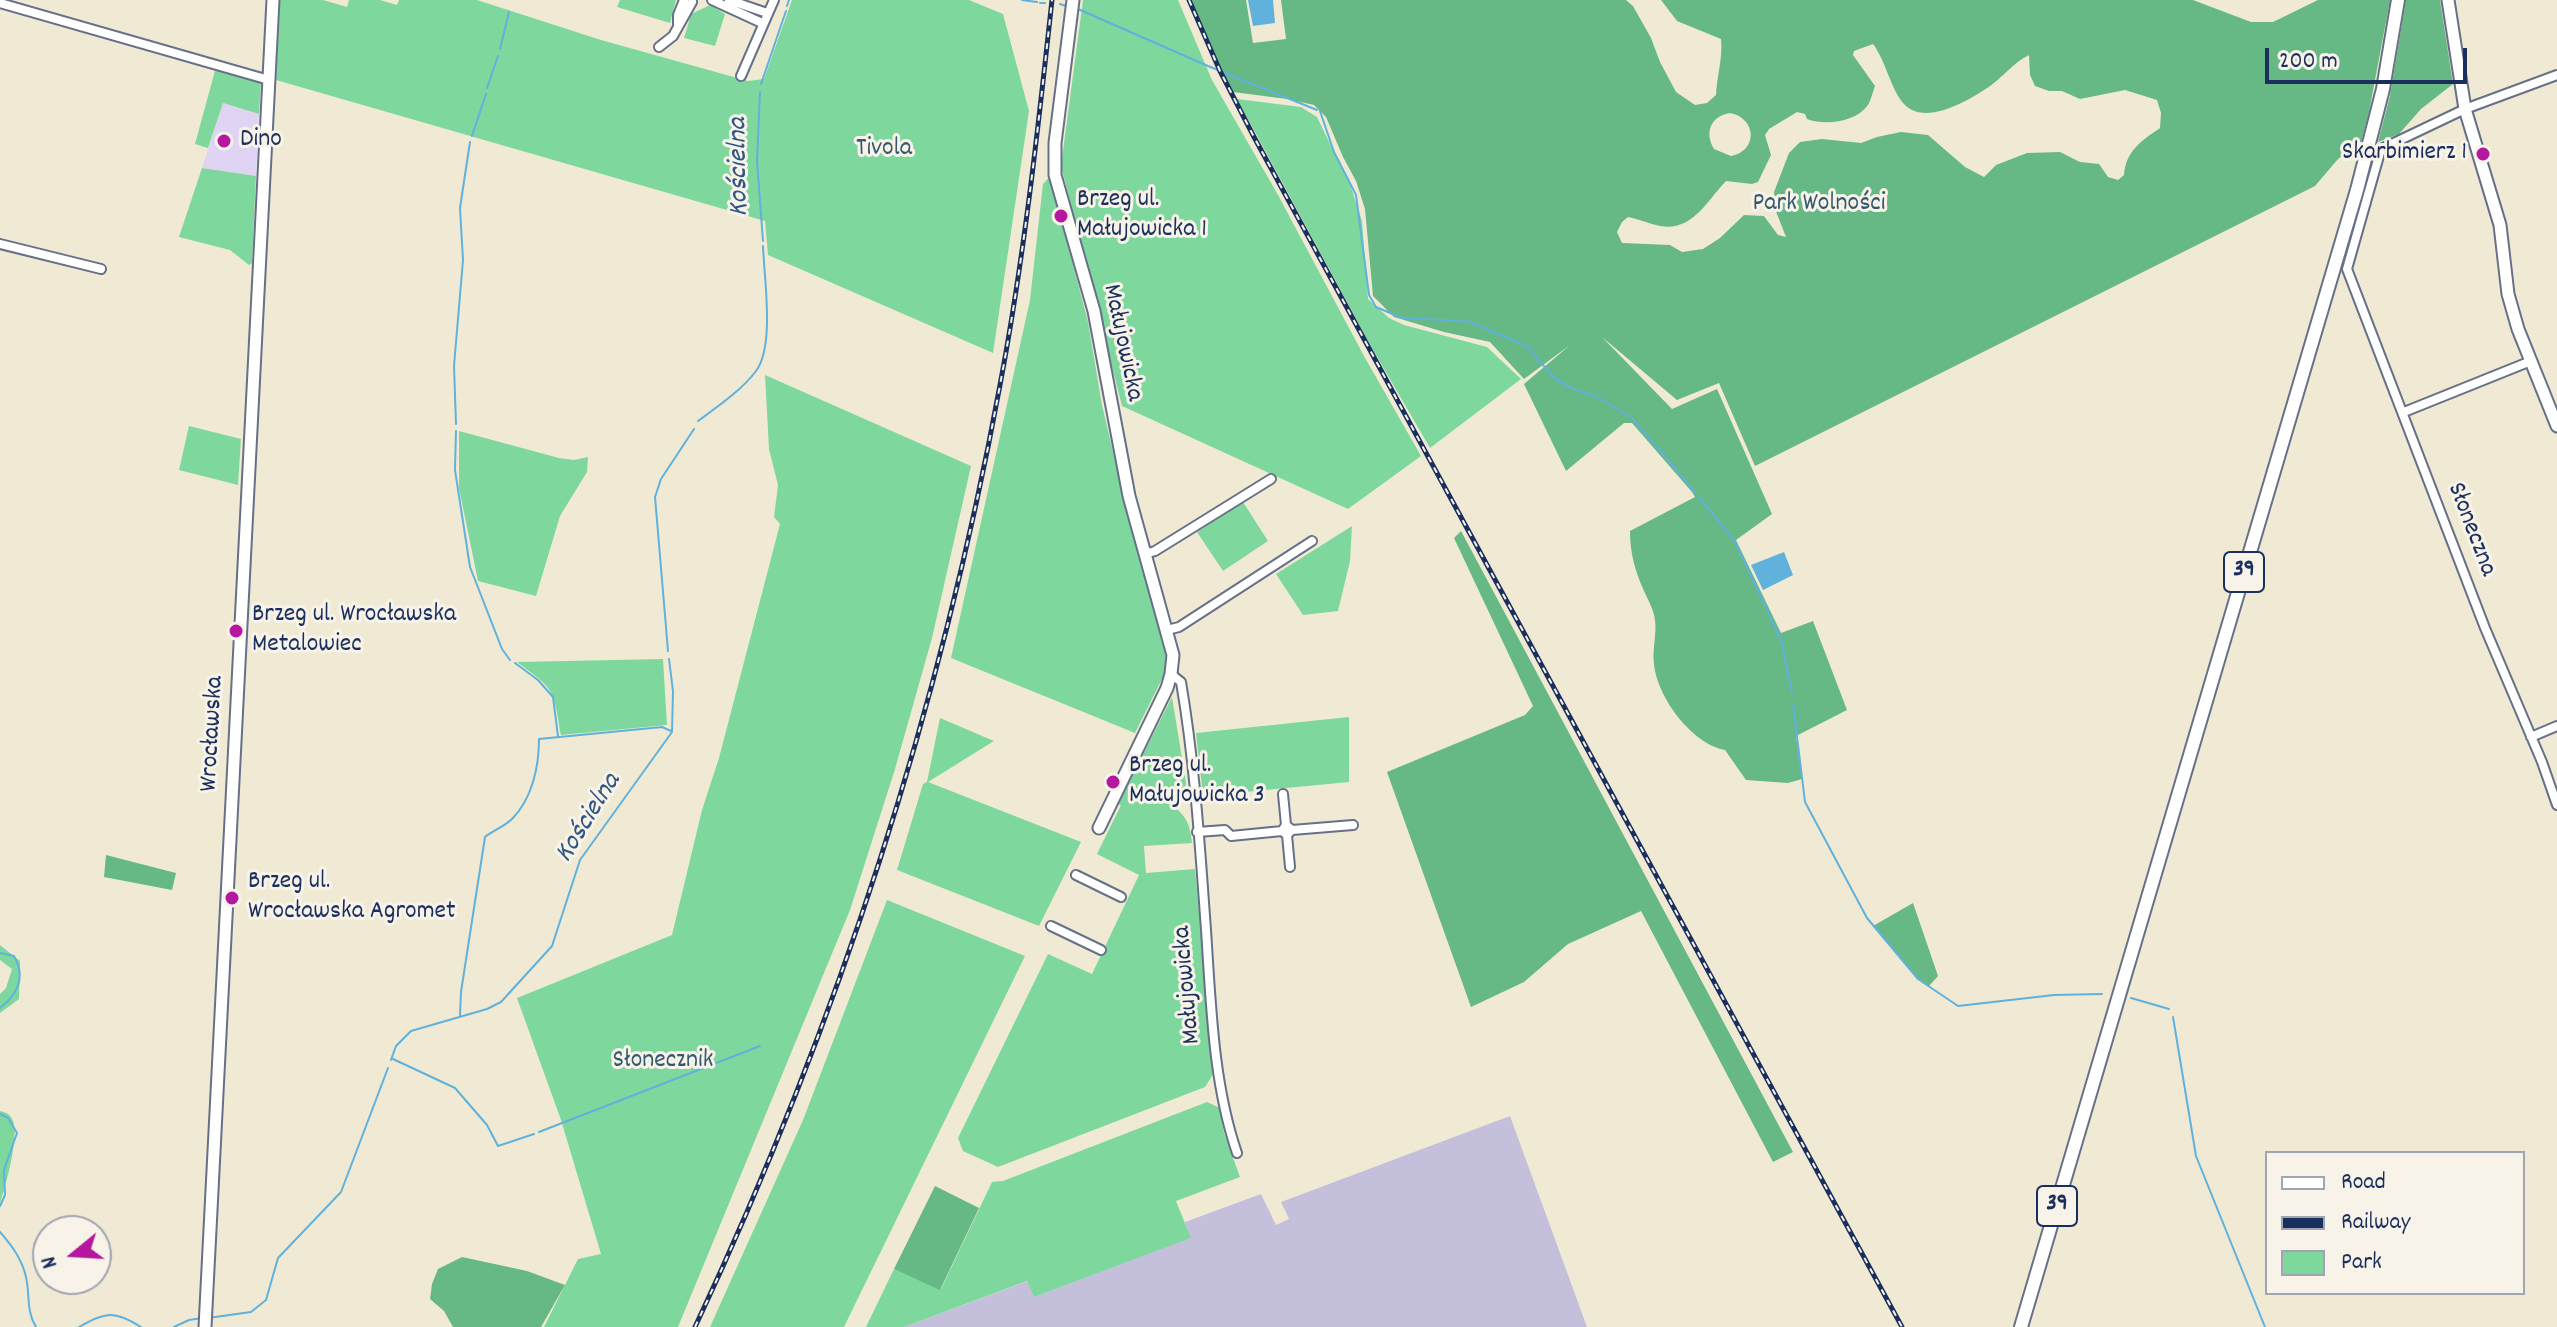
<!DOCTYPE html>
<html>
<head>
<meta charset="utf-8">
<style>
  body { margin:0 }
  #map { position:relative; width:2557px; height:1327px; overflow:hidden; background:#f0ead4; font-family:Dekko,sans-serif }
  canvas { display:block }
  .legend { position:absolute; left:2265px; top:1151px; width:260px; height:144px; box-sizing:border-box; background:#f7f3e8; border:2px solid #9fa5b1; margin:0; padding:10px 14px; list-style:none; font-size:24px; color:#1b2f5e }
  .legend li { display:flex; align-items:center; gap:16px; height:40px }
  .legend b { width:40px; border:2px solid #9fa5b1 }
  .north { position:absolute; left:32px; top:1215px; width:80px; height:80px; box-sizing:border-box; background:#f7f3e8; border:2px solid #9fa5b1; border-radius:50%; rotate:252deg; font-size:22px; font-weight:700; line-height:32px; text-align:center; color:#1b2f5e }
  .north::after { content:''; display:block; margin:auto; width:28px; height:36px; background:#b5179e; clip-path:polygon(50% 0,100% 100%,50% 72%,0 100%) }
  .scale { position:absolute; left:2265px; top:48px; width:202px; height:36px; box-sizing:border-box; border:4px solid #1b2f5e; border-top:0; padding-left:10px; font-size:24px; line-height:28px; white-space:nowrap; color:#1b2f5e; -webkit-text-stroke:6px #f7f3e8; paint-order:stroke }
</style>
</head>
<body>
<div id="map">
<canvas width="2557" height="1327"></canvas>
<ul class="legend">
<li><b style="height:10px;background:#fff"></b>Road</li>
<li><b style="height:10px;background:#1b2f5e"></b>Railway</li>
<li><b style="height:22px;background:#7ed89e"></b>Park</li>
</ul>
<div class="north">N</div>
<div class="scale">200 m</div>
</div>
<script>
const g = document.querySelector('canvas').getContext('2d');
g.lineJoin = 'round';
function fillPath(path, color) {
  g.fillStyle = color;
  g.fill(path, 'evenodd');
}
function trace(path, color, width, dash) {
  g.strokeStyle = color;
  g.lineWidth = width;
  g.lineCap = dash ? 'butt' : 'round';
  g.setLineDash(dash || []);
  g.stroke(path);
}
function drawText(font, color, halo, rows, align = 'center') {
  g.font = font + ' Dekko,sans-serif';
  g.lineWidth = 6;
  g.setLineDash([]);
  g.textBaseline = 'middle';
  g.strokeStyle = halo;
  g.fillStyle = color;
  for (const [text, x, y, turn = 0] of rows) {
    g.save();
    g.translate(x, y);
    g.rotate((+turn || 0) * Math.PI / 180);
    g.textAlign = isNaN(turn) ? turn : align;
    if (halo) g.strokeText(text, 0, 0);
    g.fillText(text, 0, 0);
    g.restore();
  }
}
const built = new Path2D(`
  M 223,103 L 259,114 L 256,176 L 202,168 Z`);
const industrial = new Path2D(`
  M 1510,1116 L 1587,1327 L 904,1327 L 1028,1281 L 1034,1297 L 1190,1238 L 1185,1222 L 1261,1194 L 1276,1225 L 1289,1219 L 1281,1202 Z`);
const green = new Path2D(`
  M 280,0 L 323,0 L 347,7 L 349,0 L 380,0 L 397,5 L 399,0 L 477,0 L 601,40 L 748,81 L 764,79 L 792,0 L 969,0 L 1003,14 L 1029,111 L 993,353 L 768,255 L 765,221 L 276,80 Z
  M 620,0 L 676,0 L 670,23 L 617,7 Z
  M 1083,0 L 1178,0 L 1212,80 L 1278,195 L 1364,356 L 1421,456 L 1348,509 L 1122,406 L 1061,166 Z
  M 710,5 L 725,14 L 715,46 L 684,38 L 691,14 Z
  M 216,67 L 261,82 L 259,114 L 223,103 L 208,148 L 195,144 Z
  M 1237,99 L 1301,107 L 1317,117 L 1351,187 L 1362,221 L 1368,299 L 1389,318 L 1404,325 L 1487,347 L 1521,379 L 1430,448 L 1373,350 Z
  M 202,168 L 256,176 L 252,263 L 249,265 L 230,250 L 179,237 Z
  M 1050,176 L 1088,322 L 1102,405 L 1137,553 L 1166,644 L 1165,673 L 1135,733 L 951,658 L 1030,300 L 1043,184 Z
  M 765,375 L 971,466 L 932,638 L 895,769 L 850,910 L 678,1327 L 544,1327 L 578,1259 L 601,1254 L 561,1120 L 517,998 L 672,935 L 702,810 L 719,758 L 780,524 L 774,517 L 778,485 L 769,449 Z
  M 189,426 L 241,439 L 238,485 L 179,470 Z
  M 459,431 L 559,458 L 574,460 L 588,457 L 587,472 L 560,516 L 536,596 L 478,581 L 459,488 Z
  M 1243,502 L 1268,541 L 1223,571 L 1197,532 Z
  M 1352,526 L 1350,561 L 1338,611 L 1303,615 L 1276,574 Z
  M 663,659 L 667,725 L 561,735 C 553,688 556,691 517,662 Z
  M 1172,697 L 1186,783 L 1184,798 L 1163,800 C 1183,811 1190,820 1192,843 L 1144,846 L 1146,873 L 1195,869 L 1214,1073 L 1205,1087 L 998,1167 L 963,1151 L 958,1138 L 1048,954 L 1092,974 L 1139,875 L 1097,854 L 1121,805 L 1118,804 Z
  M 1349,717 L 1349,782 L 1203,796 L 1196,733 Z
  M 940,718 L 994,741 L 928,782 L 1081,842 L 1039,926 L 897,870 L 923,784 L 927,782 Z
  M 887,900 L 1025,956 L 844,1327 L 710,1327 L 803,1120 Z
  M 0,945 L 20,961 L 19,999 L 0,1013 L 0,994 L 6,988 L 12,969 L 0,960 Z
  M 1207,1102 L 1220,1108 L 1224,1133 L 1240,1177 L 1176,1201 L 1191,1238 L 1034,1297 L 1027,1281 L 904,1327 L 866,1327 L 894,1269 L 941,1289 L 992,1182 L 1003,1181 Z
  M 0,1111 C 4,1112 8,1113 11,1117 C 22,1130 5,1188 0,1203 Z`);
const forest = new Path2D(`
  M 1191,0 L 1246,0 L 1253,43 L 1286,39 L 1281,0 L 1626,0 L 1633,6 L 1651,38 L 1660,62 L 1676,92 L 1695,105 L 1707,103 L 1716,95 C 1717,75 1723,58 1721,39 L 1677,21 L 1661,0 L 2193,0 L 2251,22 L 2273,22 L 2318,0 L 2390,0 L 2369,112 L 2361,142 L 2338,159 L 2315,186 L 1755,466 L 1719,383 L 1677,400 L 1602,337 L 1672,409 L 1717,389 L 1772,514 L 1736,540 L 1781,633 L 1813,621 L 1847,710 L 1796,736 L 1802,779 L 1788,783 L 1746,780 L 1725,750 C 1692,744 1657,697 1654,664 C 1652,649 1657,634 1655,620 C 1654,610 1648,600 1644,591 C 1635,571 1630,553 1630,531 L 1695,497 L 1692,492 L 1632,423 L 1624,423 L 1566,471 L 1524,384 L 1570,345 L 1524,379 L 1490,342 L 1444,332 L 1394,317 L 1373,296 L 1365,209 L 1356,181 L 1343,157 L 1326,117 L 1314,105 L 1287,99 L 1233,92 L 1216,62 ZM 1873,44 C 1886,61 1891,91 1905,105 C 1926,126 1970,100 1990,86 C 2004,76 2013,63 2029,55 L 2030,75 L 2035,86 L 2049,91 L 2062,91 L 2080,99 L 2125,90 L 2157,100 L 2161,113 L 2160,128 C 2141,141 2126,151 2124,175 L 2118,180 L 2108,177 L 2099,164 L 2080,162 L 2060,152 L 2027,153 L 1996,165 L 1984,177 L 1965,167 L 1928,135 L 1901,132 L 1877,137 L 1861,143 L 1822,139 L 1800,142 L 1789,153 L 1774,192 L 1775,209 L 1786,237 L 1778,235 L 1764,216 L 1744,215 L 1720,238 L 1703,249 L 1682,252 L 1670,245 L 1622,243 L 1617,232 L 1622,222 L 1628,217 C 1639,219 1649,224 1660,226 C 1692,232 1707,201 1726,181 L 1752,184 L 1758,182 L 1771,155 L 1765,135 L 1769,129 L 1797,112 L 1805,114 L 1807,119 C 1825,126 1856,122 1868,105 C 1871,100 1873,91 1875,86 L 1853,55 L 1854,51 ZM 1730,113 C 1757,118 1758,151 1731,156 L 1714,149 C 1704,132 1711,116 1730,113 Z
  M 2406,0 L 2440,0 L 2453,84 L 2421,109 L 2399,134 L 2378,142 L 2390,96 Z
  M 1461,531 L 1793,1152 L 1773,1162 L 1641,911 L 1568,944 L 1524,982 L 1471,1007 L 1387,772 L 1525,715 L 1533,706 L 1454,538 Z
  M 106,855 L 176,873 L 172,890 L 104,877 Z
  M 1913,903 L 1938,976 L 1929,986 L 1919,980 L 1873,926 Z
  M 935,1186 L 979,1208 L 940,1290 L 894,1269 Z
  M 462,1257 L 527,1271 L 565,1285 L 541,1327 L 453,1327 L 444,1311 L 430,1299 L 432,1284 L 438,1269 Z`);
const water = new Path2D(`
  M 1248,0 L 1273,0 L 1275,23 L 1253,26 Z
  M 1784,552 L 1793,575 L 1763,590 L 1751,565 Z`);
const stream = new Path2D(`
  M 1022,0 L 1037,2
  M 1040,3 L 1045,3
  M 1060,4 L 1066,6
  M 787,6 L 789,0
  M 1078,9 L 1208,66 L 1317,110
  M 500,49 L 509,12
  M 761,84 L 786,11
  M 487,88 L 498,56
  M 760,92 L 757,161 L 763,241
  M 1320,111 L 1334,152 L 1356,195 L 1369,295 L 1376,307 L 1402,318 L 1467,321 L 1527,346 L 1555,379 L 1576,390 L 1595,396 L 1632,418 L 1695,492
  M 472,136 L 486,94
  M 698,421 C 717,407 742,390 756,371 C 775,346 764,277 763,246
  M 456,424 L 454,366 L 463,260 L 460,208 L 470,142
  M 456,431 L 455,470 L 470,567 L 502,649 L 510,660
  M 1699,497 L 1734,540 L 1769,614 L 1782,643 L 1792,694
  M 668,651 L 655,497 L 661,479 L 694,429
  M 515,663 L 538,680 L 553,697 L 558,736
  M 1793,704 L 1805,802 L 1867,918 L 1918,979 L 1958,1006 L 2054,995 L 2102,994
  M 0,953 L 14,956 C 26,977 18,994 0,1008
  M 2131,998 L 2169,1009
  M 460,1015 L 461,992 L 485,837 C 493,830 504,827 512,819 C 532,799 539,767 539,739 L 662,727 L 671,731
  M 2173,1017 L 2196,1156 L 2265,1327
  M 393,1059 L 455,1088 L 487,1125 L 498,1146 L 534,1134
  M 391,1060 L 396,1046 L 411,1031 L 487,1009 L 501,1002 L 552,946 L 580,860 L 672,732 L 673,691 L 669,659
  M 0,1114 L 8,1118 L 17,1133 L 4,1170 L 5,1195 L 0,1206
  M 539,1132 L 760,1046
  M 0,1232 C 12,1246 22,1259 26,1277 C 30,1294 26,1311 36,1327
  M 208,1318 L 251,1312 L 266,1300 L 278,1258 L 341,1192 L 388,1068
  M 79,1327 C 106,1312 114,1310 141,1327
  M 174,1327 L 189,1320 L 202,1318`);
const street = new Path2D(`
  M 712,0 L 762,23
  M 729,0 L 767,13
  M 0,3 L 269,80
  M 678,25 L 678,15 L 684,0
  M 659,47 L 673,36 L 692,2
  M 2557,75 L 2465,109 L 2381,149 L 2347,269 L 2485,628 L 2542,762 L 2557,805
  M 741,76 L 774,0
  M 0,244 L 101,269
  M 2404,412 L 2531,361
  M 1145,554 L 1155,551 L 1271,479
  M 1167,630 L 1179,627 L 1312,541
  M 1171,674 L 1181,682 C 1195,764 1200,848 1206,930 C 1211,1004 1213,1083 1237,1153
  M 2531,737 L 2557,726
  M 1283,794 L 1286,825
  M 1292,830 L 1353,825
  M 1197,832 L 1225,830 L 1231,836 L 1282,831 L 1287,835 L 1292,830 L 1286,825 L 1282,831
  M 1287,835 L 1290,867
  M 1076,875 L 1121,897
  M 1051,926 L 1101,950`);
const secondary = new Path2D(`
  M 1073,0 L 1055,143 L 1055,175 L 1094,311 L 1129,496 L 1173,655 L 1171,674 L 1167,688 L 1099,828
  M 2448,0 L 2465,109 L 2500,225 L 2508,294 L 2518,329 L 2557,426
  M 205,1327 L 273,0`);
const primary = new Path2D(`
  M 2021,1327 L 2357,190 L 2383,89 L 2398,0`);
const rail = new Path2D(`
  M 1189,0 L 1220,71 L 1254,137 L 1902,1327
  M 695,1327 C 836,1027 940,711 1000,385 C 1024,258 1038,129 1052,0`);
const markers = [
  [224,141,8,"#b5179e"],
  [2483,154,8,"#b5179e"],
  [1061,216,8,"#b5179e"],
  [236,631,8,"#b5179e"],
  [1113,782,8,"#b5179e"],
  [232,898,8,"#b5179e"]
];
const shields = [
  [2244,572,40],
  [2057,1206,40]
];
const shieldNames = [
  ["39",2244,572],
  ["39",2057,1206]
];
const poiNames = [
  ["Dino",240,141],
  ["Skarbimierz 1",2467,154,"right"],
  ["Brzeg ul.",1077,201],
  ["Małujowicka 1",1077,231],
  ["Brzeg ul. Wrocławska",252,616],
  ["Metalowiec",252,646],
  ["Brzeg ul.",1129,767],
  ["Małujowicka 3",1129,797],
  ["Brzeg ul.",248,883],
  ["Wrocławska Agromet",248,913]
];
const parkNames = [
  ["Tivola",884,150],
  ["Park Wolności",1819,205],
  ["Słonecznik",663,1062]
];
const streetNames = [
  ["Małujowicka",1121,343,78],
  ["Słoneczna",2470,530,69],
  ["Wrocławska",214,734,-87],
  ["Małujowicka",1189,985,-95]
];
const waterNames = [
  ["Kościelna",741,167,-91],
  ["Kościelna",590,819,-58]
];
fillPath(built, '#e0d4f4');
fillPath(industrial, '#c4c0db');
fillPath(green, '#7ed89e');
fillPath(forest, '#66b885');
fillPath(water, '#60b1db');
trace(stream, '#60b1db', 2);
trace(street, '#667087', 12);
trace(secondary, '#667087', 15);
trace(primary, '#667087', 16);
trace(street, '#fff', 8);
trace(secondary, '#fff', 11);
trace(primary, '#fff', 12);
trace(rail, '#1b2f5e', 5);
trace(rail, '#f7f3e8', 2, [6]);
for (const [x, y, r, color] of markers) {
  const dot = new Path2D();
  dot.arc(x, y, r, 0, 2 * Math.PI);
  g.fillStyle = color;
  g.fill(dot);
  trace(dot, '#f7f3e8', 3);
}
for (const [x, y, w] of shields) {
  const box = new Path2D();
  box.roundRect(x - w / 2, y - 20, w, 40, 6);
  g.fillStyle = '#f7f3e8';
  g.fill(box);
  trace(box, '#1b2f5e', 2);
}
drawText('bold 24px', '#1b2f5e', null, shieldNames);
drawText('26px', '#1b2f5e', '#f7f3e8', poiNames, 'left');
drawText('26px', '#34596e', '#f7f3e8', parkNames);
drawText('26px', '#1b2f5e', '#f7f3e8', streetNames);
drawText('italic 28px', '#305684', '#f7f3e8', waterNames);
</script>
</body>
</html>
